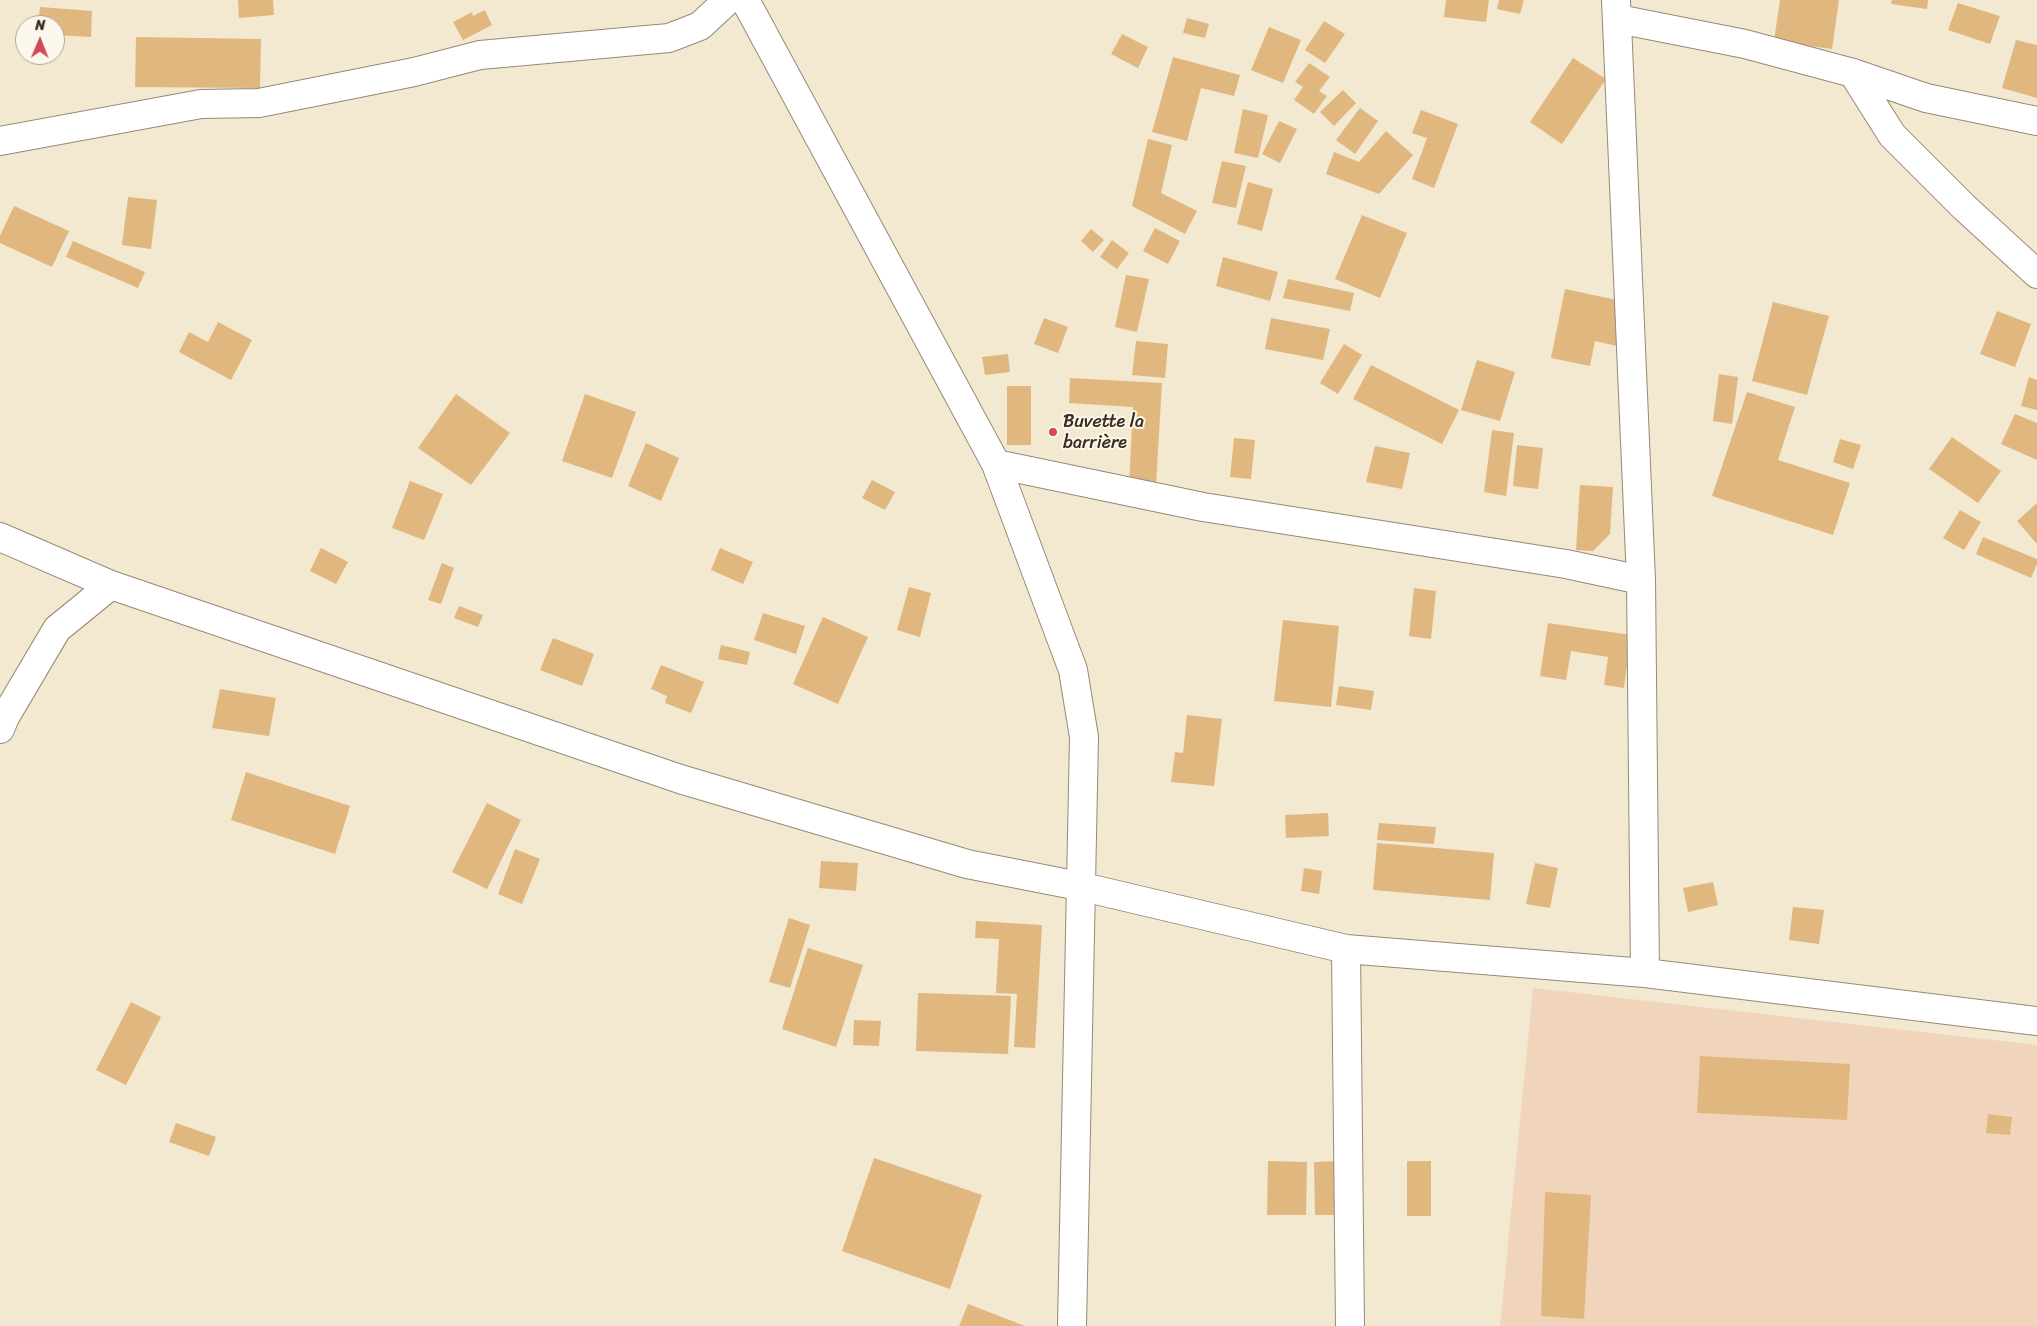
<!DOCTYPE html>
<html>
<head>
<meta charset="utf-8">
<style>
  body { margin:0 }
  #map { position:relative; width:2037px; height:1326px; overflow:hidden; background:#f3e8d0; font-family:Sriracha,sans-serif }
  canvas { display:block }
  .north { position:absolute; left:15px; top:15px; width:50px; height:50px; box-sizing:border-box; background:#fbf7ec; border:1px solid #aea59a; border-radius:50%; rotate:1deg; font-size:14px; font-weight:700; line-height:20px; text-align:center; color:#3b2a1e }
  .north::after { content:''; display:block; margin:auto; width:18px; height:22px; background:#d1495b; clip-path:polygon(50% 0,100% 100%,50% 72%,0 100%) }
</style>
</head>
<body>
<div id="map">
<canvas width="2037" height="1326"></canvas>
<div class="north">N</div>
</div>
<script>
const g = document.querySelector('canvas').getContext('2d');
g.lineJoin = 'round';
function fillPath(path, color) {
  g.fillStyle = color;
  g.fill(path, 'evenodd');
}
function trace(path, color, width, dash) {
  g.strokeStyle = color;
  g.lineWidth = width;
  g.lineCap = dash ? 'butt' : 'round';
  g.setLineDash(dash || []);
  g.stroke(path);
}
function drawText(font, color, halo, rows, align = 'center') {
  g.font = font + ' Sriracha,sans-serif';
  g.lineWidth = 4;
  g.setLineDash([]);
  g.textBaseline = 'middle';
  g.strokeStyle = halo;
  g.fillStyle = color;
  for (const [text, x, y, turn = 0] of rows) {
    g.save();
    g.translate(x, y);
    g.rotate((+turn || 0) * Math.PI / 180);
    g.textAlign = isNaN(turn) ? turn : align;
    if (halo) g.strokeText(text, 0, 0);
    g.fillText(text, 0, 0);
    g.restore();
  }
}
const built = new Path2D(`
  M 1533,988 L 2037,1045 L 2037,1326 L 1500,1326 Z`);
const building = new Path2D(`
  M 238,0 L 273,0 L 274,15 L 239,18 Z
  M 1446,0 L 1489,0 L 1486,22 L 1444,17 Z
  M 1499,0 L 1524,0 L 1520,14 L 1497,9 Z
  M 1780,0 L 1839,0 L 1832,49 L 1774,41 Z
  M 1892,0 L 1928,0 L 1927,9 L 1891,4 Z
  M 1958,3 L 2000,16 L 1990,44 L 1948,30 Z
  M 40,7 L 92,11 L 91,37 L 55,35 L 55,25 L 38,25 Z
  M 485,10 L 492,25 L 463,40 L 453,22 L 472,12 L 473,16 Z
  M 1187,18 L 1209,24 L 1205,38 L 1183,33 Z
  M 1324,21 L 1345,34 L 1325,63 L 1305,50 Z
  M 1269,27 L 1301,40 L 1283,83 L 1251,70 Z
  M 1122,34 L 1148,47 L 1138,68 L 1111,54 Z
  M 136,37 L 261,39 L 260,88 L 135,87 Z
  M 2016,40 L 2037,45 L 2037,98 L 2002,88 Z
  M 1173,57 L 1240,75 L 1234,96 L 1201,88 L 1187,141 L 1152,132 Z
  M 1573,58 L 1606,79 L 1562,144 L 1530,122 Z
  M 1309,63 L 1330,77 L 1319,91 L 1327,96 L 1314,114 L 1294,100 L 1303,87 L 1295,82 Z
  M 1343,90 L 1356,103 L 1334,126 L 1320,112 Z
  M 1360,108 L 1378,121 L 1355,154 L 1336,140 Z
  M 1243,109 L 1268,115 L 1258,158 L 1234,153 Z
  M 1421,110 L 1458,124 L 1434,188 L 1412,179 L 1427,138 L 1412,133 Z
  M 1279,121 L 1297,129 L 1280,163 L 1262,154 Z
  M 1386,131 L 1413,155 L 1379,194 L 1326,174 L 1334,152 L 1359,162 Z
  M 1148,139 L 1172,145 L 1161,193 L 1197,211 L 1185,234 L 1132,206 Z
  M 1222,161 L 1246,166 L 1236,208 L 1212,203 Z
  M 1248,182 L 1273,189 L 1262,231 L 1237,224 Z
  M 128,197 L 157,200 L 151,249 L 122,245 Z
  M 14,206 L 69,231 L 52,267 L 0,243 L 0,236 Z
  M 1362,215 L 1407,233 L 1380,298 L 1335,279 Z
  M 1155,228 L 1180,241 L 1168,264 L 1143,251 Z
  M 1091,229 L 1104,240 L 1093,252 L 1081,241 Z
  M 1112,240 L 1129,253 L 1117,269 L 1100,257 Z
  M 73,241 L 145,272 L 138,288 L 66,257 Z
  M 1223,257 L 1278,272 L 1270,301 L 1216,286 Z
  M 1126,275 L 1149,279 L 1137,332 L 1115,327 Z
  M 1288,279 L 1354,293 L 1350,311 L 1283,298 Z
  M 1565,289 L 1626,302 L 1617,346 L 1595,341 L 1590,366 L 1551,358 Z
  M 1773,302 L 1829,316 L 1807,395 L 1752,381 Z
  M 1997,311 L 2031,324 L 2015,367 L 1980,354 Z
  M 1044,318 L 1068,327 L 1058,353 L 1034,344 Z
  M 1271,318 L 1330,329 L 1323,360 L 1265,349 Z
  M 218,322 L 252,340 L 231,380 L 179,352 L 189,332 L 208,342 Z
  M 1136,341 L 1168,344 L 1165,378 L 1132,375 Z
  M 1344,344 L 1362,355 L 1338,394 L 1320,383 Z
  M 1008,354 L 1010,372 L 985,375 L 982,357 Z
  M 1477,360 L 1515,372 L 1500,421 L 1461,410 Z
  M 1371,365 L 1459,410 L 1442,444 L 1353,399 Z
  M 1719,374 L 1738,377 L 1732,424 L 1713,421 Z
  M 2029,377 L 2037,380 L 2037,410 L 2021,406 Z
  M 1070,378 L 1162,383 L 1156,485 L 1129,484 L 1133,407 L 1069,403 Z
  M 1007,386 L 1031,386 L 1031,445 L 1007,445 Z
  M 1747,392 L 1795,407 L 1778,460 L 1850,483 L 1833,535 L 1712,496 Z
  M 456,394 L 510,433 L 471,485 L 418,448 Z
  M 585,394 L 636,412 L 612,478 L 562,461 Z
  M 2015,414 L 2037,423 L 2037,460 L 2001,444 Z
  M 1492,430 L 1514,433 L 1506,496 L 1484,492 Z
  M 1952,437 L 2001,471 L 1978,503 L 1929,469 Z
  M 1234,438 L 1255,440 L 1251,479 L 1230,477 Z
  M 1840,439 L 1861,445 L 1853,469 L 1833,462 Z
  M 646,443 L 679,458 L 661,501 L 628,486 Z
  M 1517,445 L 1543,448 L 1538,489 L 1513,486 Z
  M 1375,446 L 1410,453 L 1402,489 L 1366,482 Z
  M 872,480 L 895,492 L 885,510 L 862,498 Z
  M 410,481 L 443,494 L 424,540 L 392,528 Z
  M 1580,485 L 1613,487 L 1610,534 L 1593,551 L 1576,550 Z
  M 2037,503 L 2037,544 L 2017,521 Z
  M 1960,510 L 1981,522 L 1964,550 L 1943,538 Z
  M 1983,537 L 2037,559 L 2037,564 L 2031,578 L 1976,554 Z
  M 321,548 L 348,562 L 336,584 L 310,571 Z
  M 720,548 L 753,562 L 743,584 L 711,570 Z
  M 442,563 L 454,568 L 441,604 L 428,600 Z
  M 909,587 L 931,593 L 920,637 L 897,630 Z
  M 1414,588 L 1436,591 L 1431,639 L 1409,636 Z
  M 459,606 L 483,615 L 478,627 L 454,618 Z
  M 763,613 L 805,626 L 796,654 L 754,640 Z
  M 823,617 L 868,637 L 838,704 L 793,684 Z
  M 1283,620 L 1339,626 L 1331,707 L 1274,701 Z
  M 1548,623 L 1631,635 L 1624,688 L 1604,685 L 1608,657 L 1571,651 L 1566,680 L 1540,676 Z
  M 553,638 L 594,654 L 582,686 L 540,670 Z
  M 721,645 L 750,652 L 747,665 L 718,659 Z
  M 661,665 L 704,682 L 691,713 L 665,703 L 667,696 L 651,689 Z
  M 1339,686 L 1374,691 L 1371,710 L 1336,705 Z
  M 220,689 L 276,698 L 269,736 L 212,728 Z
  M 1187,715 L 1222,719 L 1214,786 L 1171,782 L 1175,752 L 1183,753 Z
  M 246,772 L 350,806 L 335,854 L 231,820 Z
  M 487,803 L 521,820 L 487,889 L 452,872 Z
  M 1328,813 L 1329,836 L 1286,838 L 1285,815 Z
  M 1379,823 L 1436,827 L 1434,844 L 1377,840 Z
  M 1377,843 L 1494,853 L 1490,900 L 1373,890 Z
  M 515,849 L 540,859 L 522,904 L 498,894 Z
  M 821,861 L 858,863 L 856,891 L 819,888 Z
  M 1535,863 L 1558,868 L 1550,908 L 1526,904 Z
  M 1304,868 L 1322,871 L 1319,894 L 1301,891 Z
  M 1713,882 L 1718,905 L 1688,912 L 1683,888 Z
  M 1793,907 L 1824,910 L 1819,944 L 1789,940 Z
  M 789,918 L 810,925 L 790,988 L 769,982 Z
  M 976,921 L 1042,925 L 1035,1048 L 1014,1047 L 1017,994 L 996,993 L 999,939 L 975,938 Z
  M 808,948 L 863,965 L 836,1047 L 782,1029 Z
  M 918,993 L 1011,996 L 1008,1054 L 916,1051 Z
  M 131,1002 L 161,1017 L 126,1085 L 96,1070 Z
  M 854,1020 L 881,1021 L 879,1046 L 853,1045 Z
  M 1700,1056 L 1850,1064 L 1847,1120 L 1697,1113 Z
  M 1988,1114 L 2012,1117 L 2010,1135 L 1986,1133 Z
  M 176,1123 L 216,1137 L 209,1156 L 169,1142 Z
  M 874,1158 L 982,1195 L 950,1289 L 842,1251 Z
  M 1268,1161 L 1307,1162 L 1306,1215 L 1267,1215 Z
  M 1339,1161 L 1339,1215 L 1315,1215 L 1314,1162 Z
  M 1407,1161 L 1431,1161 L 1431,1216 L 1407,1216 Z
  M 1545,1192 L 1591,1195 L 1584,1319 L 1541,1316 Z
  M 968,1304 L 1025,1326 L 959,1326 Z`);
const street = new Path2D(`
  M 745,0 L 996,464 L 1073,670 L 1084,737 L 1072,1326
  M 1616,0 L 1641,580 L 1645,973
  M 1618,19 L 1745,44 L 1853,73 L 1926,98 L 2037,121
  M 1853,73 L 1892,135 L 1964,207 L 2037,274
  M 0,141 L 201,104 L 259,103 L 414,72 L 480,55 L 669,38 L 700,26 L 728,0
  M 996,464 L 1203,507 L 1566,564 L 1641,580
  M 0,537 L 111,585 L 680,779 L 967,864 L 1079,886 L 1346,949 L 1645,973 L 2037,1021
  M 0,729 L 5,717 L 57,629 L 111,585
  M 1346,949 L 1350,1326`);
const markers = [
  [1053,432,5,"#d1495b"]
];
const poiNames = [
  ["Buvette la",1063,422],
  ["barrière",1063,443]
];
fillPath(built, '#f0d5bc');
fillPath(building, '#e1b780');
trace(street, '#978977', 30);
trace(street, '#fff', 28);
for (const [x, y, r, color] of markers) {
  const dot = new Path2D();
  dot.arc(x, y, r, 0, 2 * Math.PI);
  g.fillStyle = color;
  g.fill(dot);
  trace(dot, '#fbf7ec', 2);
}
drawText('18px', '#3b2a1e', '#fbf7ec', poiNames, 'left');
</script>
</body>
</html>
